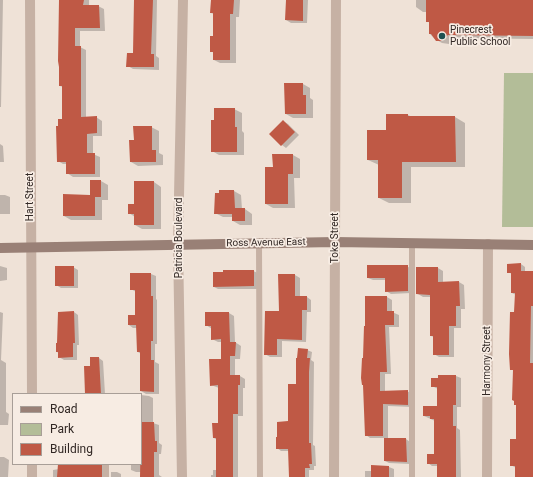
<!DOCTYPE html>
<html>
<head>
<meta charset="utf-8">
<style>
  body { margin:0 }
  #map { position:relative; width:533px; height:477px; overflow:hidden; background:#efe2d7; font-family:Roboto,sans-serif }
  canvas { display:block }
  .legend { position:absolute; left:12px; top:393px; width:130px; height:72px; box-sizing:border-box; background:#f7ece3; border:1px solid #a89e97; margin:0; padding:5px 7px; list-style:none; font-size:12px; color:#322825 }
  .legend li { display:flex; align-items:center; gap:8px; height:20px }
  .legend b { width:20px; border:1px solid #a89e97 }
</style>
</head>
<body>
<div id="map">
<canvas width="533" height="477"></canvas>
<ul class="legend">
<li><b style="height:5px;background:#998076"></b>Road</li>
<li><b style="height:11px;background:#b3bd98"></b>Park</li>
<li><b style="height:11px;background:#bf5945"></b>Building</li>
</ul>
</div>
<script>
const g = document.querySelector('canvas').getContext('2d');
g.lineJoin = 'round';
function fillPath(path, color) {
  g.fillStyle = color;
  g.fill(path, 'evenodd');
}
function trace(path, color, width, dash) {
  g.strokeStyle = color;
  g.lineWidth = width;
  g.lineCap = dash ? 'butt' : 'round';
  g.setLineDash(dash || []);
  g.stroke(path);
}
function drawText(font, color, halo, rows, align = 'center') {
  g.font = font + ' Roboto,sans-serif';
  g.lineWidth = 3.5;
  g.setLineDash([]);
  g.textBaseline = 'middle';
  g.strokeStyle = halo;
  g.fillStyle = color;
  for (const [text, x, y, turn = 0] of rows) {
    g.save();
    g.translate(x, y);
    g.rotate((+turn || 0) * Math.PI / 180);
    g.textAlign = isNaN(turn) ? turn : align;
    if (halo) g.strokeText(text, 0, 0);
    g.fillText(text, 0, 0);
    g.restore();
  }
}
const green = new Path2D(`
  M 504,73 L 533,73 L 533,227 L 502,227 Z`);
const shadow = new Path2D(`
  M 0,0 L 3,0 L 1,107 L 0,107 Z
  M 60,0 L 89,0 L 89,6 L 98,6 L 104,9 L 105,31 L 80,31 L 80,47 L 86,50 L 86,117 L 96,117 L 102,121 L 102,136 L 93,136 L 93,154 L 100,157 L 100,177 L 73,177 L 67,173 L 67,164 L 63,164 L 58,161 L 59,127 L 63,120 L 63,87 L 60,86 Z
  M 134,0 L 157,0 L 156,56 L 159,58 L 159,70 L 133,69 L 128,66 L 134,54 Z
  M 212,0 L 240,0 L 239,17 L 236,17 L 236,63 L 220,63 L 214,60 L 214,53 L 211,51 L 214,37 L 214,14 L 211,13 Z
  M 287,0 L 308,0 L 307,23 L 291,23 L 286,20 Z
  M 416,0 L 533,0 L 533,39 L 456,38 L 449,44 L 442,43 L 435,39 L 430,34 L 430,23 L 427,21 L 427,12 L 423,12 L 416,7 Z
  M 303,84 L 310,88 L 310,98 L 313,100 L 313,118 L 293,118 L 286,114 Z
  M 234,109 L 242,113 L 242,131 L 244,133 L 244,155 L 219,155 L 212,151 Z
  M 408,115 L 412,117 L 455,117 L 465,123 L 465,167 L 411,167 L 411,203 L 389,203 L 379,198 L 379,165 L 368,160 Z
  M 283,121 L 288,124 L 299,135 L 286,148 L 282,145 L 270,134 Z
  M 151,127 L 159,131 L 159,153 L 163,155 L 163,165 L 138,166 L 131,162 L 135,141 Z
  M 0,144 L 3,146 L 4,162 L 0,162 Z
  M 293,155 L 300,159 L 300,178 L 294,178 L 295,208 L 273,208 L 266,204 L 274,168 Z
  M 101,181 L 108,185 L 108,200 L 102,200 L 102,220 L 71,220 L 64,216 L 91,196 Z
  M 154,182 L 161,187 L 161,229 L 142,229 L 135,225 L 135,217 L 129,213 L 135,205 Z
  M 234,191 L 241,195 L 242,209 L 245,209 L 252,214 L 252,225 L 240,225 L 233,221 L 233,217 L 223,217 L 215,213 Z
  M 0,195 L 5,195 L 10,197 L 10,214 L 0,214 Z
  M 521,264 L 525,267 L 525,272 L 533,272 L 533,477 L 516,477 L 516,468 L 511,465 L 517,440 L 517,405 L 514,371 L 511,369 L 516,295 L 512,293 L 512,274 L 508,272 L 508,265 Z
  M 0,266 L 7,268 L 7,280 L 0,281 Z
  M 407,266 L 411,269 L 411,293 L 391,294 L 386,291 L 386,280 L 373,280 L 368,278 Z
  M 73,267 L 78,270 L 78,288 L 61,288 L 56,285 Z
  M 438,268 L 443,271 L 443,283 L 459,282 L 464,285 L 465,309 L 461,309 L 461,328 L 454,328 L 454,357 L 439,357 L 434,354 L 434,337 L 431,336 L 431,297 L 423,297 L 418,294 Z
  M 253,271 L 258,273 L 258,289 L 218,289 L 214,287 Z
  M 151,274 L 156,276 L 156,299 L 157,300 L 157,344 L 155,344 L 155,362 L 159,364 L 159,394 L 146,394 L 141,391 L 141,354 L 138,352 L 137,328 L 133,328 L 129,325 L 136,316 L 136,292 L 131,289 Z
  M 279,275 L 295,275 L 300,278 L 300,297 L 307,297 L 311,300 L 311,312 L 307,312 L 306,342 L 282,341 L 282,357 L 270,357 L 265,354 L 280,312 Z
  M 387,297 L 392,300 L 392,312 L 399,315 L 399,327 L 389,327 L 391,374 L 385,374 L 385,392 L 407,391 L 412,394 L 412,407 L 388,406 L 388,439 L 406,439 L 410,442 L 410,464 L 389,463 L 385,461 L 385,438 L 370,438 L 366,435 Z
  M 0,312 L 3,313 L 1,360 L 6,363 L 6,412 L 9,414 L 8,425 L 0,425 Z
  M 74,312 L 78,315 L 79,345 L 77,345 L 77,360 L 64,360 L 59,357 L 59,353 L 57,352 Z
  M 206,313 L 229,313 L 234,316 L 235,342 L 241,346 L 240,359 L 235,359 L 235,376 L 240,376 L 245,379 L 245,388 L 243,388 L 243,416 L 238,416 L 238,477 L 211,477 L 211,475 L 213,475 L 213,470 L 217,470 L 217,440 L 214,438 L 219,424 L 219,388 L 211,385 L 222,360 L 222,342 L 218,342 L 212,339 L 212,329 L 206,325 Z
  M 307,350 L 312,352 L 311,360 L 314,362 L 313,445 L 315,446 L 316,466 L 314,466 L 314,470 L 309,470 L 309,477 L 290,477 L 289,451 L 281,451 L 277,448 L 289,423 L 297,385 Z
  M 99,358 L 103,361 L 105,394 L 86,394 L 91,367 Z
  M 439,376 L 456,376 L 461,378 L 461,407 L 457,407 L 457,428 L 460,430 L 461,477 L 438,477 L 438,466 L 432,466 L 428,463 L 435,455 L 435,421 L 424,416 L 438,407 L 438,389 L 432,386 L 439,379 Z
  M 141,395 L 149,396 L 153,398 L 153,423 L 159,425 L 159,443 L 162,445 L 161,454 L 159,454 L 159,475 L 162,477 L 141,477 L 141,472 L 136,472 L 131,470 L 131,464 L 141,464 Z
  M 0,457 L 4,457 L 9,460 L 8,477 L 0,477 Z
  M 59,464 L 106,464 L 106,477 L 53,477 L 53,470 L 59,469 Z
  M 372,466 L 389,467 L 394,469 L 394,477 L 365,477 L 365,471 L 372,471 Z
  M 111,472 L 117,472 L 121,474 L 121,477 L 111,477 Z`);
const building = new Path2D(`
  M 59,0 L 84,0 L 83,5 L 99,5 L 100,28 L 75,28 L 75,46 L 81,46 L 81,117 L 97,116 L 97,133 L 87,134 L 87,153 L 95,153 L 95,174 L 66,174 L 66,162 L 57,162 L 56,126 L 58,126 L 58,119 L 62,119 L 62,86 L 59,86 L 59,67 L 58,61 Z
  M 134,0 L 153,0 L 151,54 L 154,54 L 154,67 L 126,67 L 127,53 L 133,53 Z
  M 211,0 L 234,0 L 233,14 L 230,14 L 230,60 L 213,60 L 213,52 L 210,52 L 210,36 L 213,36 L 213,13 L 210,13 Z
  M 286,0 L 303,0 L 303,21 L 285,20 Z
  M 426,0 L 533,0 L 533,36 L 448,35 L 441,41 L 436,41 L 431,34 L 429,34 L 429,22 L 426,22 Z
  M 284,83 L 303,83 L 303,95 L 306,95 L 306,114 L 285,114 Z
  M 214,108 L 235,108 L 235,127 L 237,127 L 237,152 L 211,152 L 211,120 L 214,120 Z
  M 386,114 L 408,114 L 408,116 L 455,116 L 456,162 L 402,162 L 402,198 L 378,198 L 378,160 L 367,160 L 367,130 L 386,130 Z
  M 283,120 L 295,132 L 281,146 L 269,134 Z
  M 133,126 L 152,126 L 152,150 L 156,150 L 156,162 L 130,162 L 129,140 L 134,140 Z
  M 272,154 L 293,154 L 293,174 L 288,174 L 288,204 L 265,204 L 265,167 L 273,167 Z
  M 90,180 L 101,180 L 101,197 L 95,197 L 95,216 L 63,216 L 63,194 L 90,195 Z
  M 134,181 L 154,181 L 154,225 L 134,225 L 134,214 L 128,214 L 128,204 L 134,204 Z
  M 219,190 L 234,190 L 235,208 L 245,208 L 245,221 L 232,221 L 232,214 L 214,214 L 215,193 L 219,193 Z
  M 521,263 L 521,271 L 533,271 L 533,306 L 531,306 L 530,363 L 533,363 L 533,477 L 515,477 L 515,466 L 510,466 L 510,439 L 516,439 L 516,405 L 514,405 L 514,401 L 512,400 L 513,370 L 510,370 L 509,354 L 510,312 L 514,312 L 515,293 L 511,293 L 511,273 L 507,273 L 507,264 Z
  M 367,265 L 408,265 L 408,291 L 385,292 L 385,278 L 367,278 Z
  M 55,266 L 74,266 L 74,286 L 55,286 Z
  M 416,267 L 438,267 L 438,282 L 459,281 L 460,306 L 456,306 L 456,326 L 449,326 L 449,355 L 433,355 L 433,336 L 430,336 L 430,295 L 416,294 Z
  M 223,270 L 254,270 L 254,286 L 213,287 L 213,272 L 223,272 Z
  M 130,273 L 151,273 L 151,296 L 153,296 L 153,341 L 151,341 L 151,360 L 154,360 L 154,392 L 140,391 L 140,352 L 137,352 L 136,325 L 128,325 L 128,315 L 135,315 L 135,290 L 130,290 Z
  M 278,274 L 295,274 L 295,296 L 307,296 L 307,310 L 302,310 L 302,340 L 277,339 L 277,355 L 264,355 L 265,311 L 279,311 Z
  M 365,296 L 387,296 L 387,311 L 394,311 L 394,325 L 385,325 L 387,372 L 380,372 L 380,391 L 408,390 L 408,405 L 383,404 L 383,436 L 365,436 L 363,385 L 362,385 L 361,378 L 362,358 L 363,358 L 364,326 L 365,326 Z
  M 74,311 L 75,343 L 73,343 L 73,357 L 58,358 L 58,352 L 56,352 L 56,343 L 57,343 L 58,312 Z
  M 205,312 L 229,312 L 230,342 L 236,342 L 235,356 L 230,356 L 230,375 L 240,375 L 240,385 L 238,385 L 238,414 L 233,414 L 233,477 L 216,477 L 216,438 L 213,438 L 212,423 L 218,423 L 218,385 L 210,386 L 209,359 L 221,359 L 221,339 L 211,340 L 211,326 L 205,326 Z
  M 298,348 L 308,349 L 307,358 L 310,358 L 309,372 L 309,443 L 311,443 L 312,464 L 309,464 L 310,468 L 305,468 L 305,477 L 289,477 L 288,449 L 276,449 L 276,437 L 277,437 L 277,422 L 288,421 L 288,384 L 296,384 L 296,358 L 297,358 Z
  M 90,357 L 99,357 L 101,394 L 85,394 L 84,366 L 90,366 Z
  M 438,375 L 456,375 L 456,405 L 453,405 L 453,426 L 456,426 L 456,477 L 437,477 L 437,464 L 427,464 L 427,454 L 434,454 L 434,419 L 430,419 L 430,416 L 423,416 L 423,406 L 437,406 L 437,387 L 431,387 L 431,378 L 438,378 Z
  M 141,422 L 154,422 L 155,441 L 157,441 L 157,452 L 154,452 L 154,477 L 140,477 Z
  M 384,438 L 406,438 L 407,462 L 384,461 Z
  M 58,464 L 102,464 L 102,477 L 57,477 Z
  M 371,465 L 389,466 L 389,477 L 371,477 Z`);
const lane = new Path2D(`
  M 259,244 L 260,477
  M 412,244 L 412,477
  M 106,477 L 106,464`);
const street = new Path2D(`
  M 30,0 L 32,394
  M 32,464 L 32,477
  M 182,477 L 178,245 L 183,0
  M 334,477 L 336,0
  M 487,477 L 488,244`);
const secondary = new Path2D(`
  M 0,248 L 335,242 L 533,245`);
const markers = [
  [442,36,4,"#1d5050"]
];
const poiNames = [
  ["Pinecrest",450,30],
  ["Public School",450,42]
];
const streetNames = [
  ["Hart Street",30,197,-90],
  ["Patricia Boulevard",179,238,-90],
  ["Toke Street",335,238,-90],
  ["Ross Avenue East",266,243,-1],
  ["Harmony Street",487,361,-90]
];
fillPath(green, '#b3bd98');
fillPath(shadow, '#0003');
fillPath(building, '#bf5945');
trace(lane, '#c6b1a4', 6);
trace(street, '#c6b1a4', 10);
trace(secondary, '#998076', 10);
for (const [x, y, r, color] of markers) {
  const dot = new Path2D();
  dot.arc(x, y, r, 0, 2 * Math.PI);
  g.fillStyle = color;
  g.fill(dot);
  trace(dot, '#f7ece3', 1.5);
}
drawText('10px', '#322825', '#f7ece3', poiNames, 'left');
drawText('10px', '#322825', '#f7ece3', streetNames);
</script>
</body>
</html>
